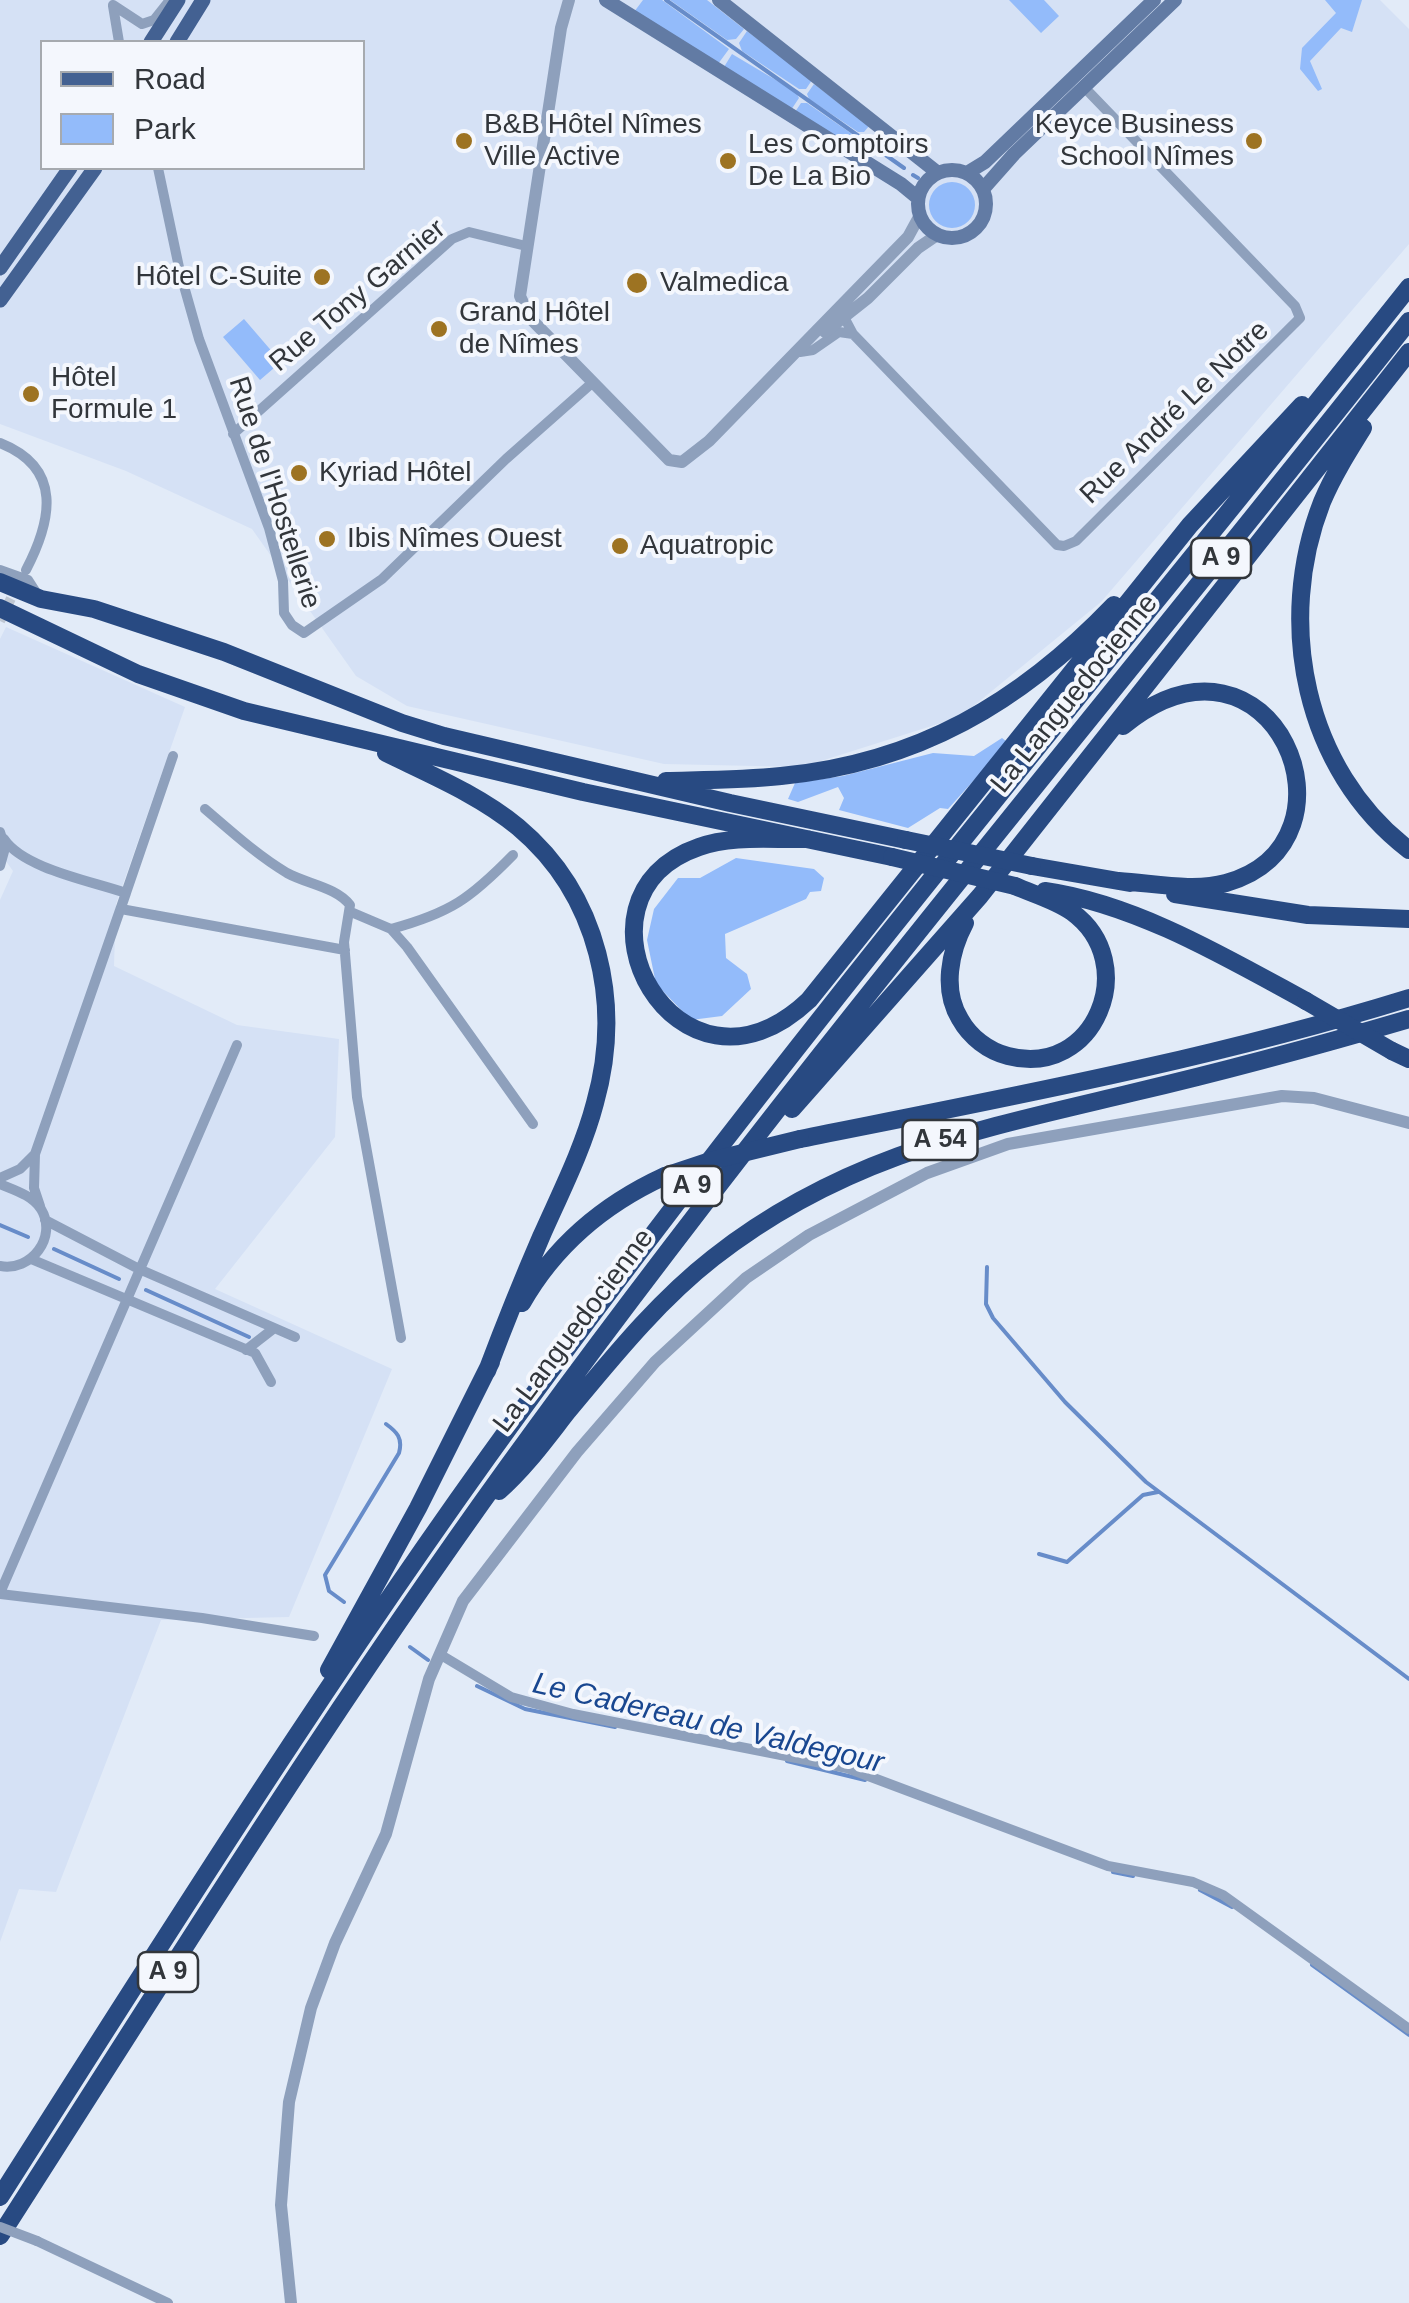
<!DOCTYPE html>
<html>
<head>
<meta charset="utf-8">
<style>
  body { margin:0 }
  #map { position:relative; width:1409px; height:2303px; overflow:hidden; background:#e2ebf8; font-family:Helvetica,sans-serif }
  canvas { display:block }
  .legend { position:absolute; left:40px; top:40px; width:325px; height:130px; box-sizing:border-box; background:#f4f7fd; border:2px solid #a6aaaf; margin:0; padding:12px 18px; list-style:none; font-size:30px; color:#32363b }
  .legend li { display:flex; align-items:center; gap:20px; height:50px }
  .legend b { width:50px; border:2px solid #a6aaaf }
</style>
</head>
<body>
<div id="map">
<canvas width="1409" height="2303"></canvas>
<ul class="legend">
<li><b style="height:12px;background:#436192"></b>Road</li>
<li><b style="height:28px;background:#93bbfa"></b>Park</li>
</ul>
</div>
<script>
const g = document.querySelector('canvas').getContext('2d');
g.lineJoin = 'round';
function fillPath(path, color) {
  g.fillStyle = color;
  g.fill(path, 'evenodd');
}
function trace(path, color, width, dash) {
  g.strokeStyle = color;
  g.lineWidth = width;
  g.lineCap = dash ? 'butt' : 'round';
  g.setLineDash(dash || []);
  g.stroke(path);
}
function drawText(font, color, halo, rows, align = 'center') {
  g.font = font + ' Helvetica,sans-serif';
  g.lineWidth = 8;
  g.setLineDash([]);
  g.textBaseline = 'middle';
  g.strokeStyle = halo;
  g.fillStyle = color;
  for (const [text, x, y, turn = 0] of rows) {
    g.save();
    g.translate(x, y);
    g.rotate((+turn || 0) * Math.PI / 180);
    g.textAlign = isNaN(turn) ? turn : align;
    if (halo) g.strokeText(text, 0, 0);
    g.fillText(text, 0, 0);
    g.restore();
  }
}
const built = new Path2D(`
  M 0,0 L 1380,0 L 1409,29 L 1409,244 L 1101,602 L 960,717 L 802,767 L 664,764 L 407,706 L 356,676 L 252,529 L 126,471 L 0,424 ZM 42,42 L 362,42 L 362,168 L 42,168 Z
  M 6,627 L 185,707 L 116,904 L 114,966 L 237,1025 L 339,1039 L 335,1137 L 215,1289 L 392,1369 L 289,1617 L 161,1620 L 56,1892 L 19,1889 L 0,1942 L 0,900 L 13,871 L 0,853 L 0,639 Z`);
const green = new Path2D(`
  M 643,0 L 662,0 L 729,49 L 718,64 L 634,12 Z
  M 670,0 L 707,0 L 744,29 L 736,39 L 727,40 Z
  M 1009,0 L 1044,0 L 1059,16 L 1041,33 Z
  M 1325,0 L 1362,0 L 1352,32 L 1341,28 L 1310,61 L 1322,89 L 1318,91 L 1300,69 L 1302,48 L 1336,13 Z
  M 747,31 L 812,80 L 806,89 L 799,89 L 742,51 L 739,43 Z
  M 732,54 L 796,92 L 799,98 L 791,110 L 724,67 Z
  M 814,84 L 869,126 L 864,132 L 858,132 L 809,99 L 807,94 Z
  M 801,103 L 807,103 L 855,136 L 858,141 L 853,148 L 795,112 Z
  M929 205a23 23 0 1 1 46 0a23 23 0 1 1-46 0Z
  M 244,319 L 281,362 L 260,380 L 223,337 Z
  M 1002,738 L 1006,741 L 1001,750 L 948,809 L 940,808 L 908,828 L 839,810 L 844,798 L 838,787 L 798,802 L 788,799 L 795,783 L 843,776 L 933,753 L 974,756 Z
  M 736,858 L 814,869 L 824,878 L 821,891 L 810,892 L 806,899 L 725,934 L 726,958 L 747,974 L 751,989 L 722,1016 L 691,1020 L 656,984 L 647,940 L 654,909 L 678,878 L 700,878 Z`);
const stream = new Path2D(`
  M 666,0 L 904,168
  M 913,175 L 918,178
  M 0,1225 L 28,1237
  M 54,1249 L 119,1279
  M 987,1267 L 986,1304 L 993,1318 L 1065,1402 L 1146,1482 L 1409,1679
  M 146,1290 L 249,1337
  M 1039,1554 L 1067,1562 L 1143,1495 L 1158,1492
  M 344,1602 L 329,1591 L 325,1575 L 399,1453 C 403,1438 397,1432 386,1424
  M 410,1647 L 428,1660
  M 477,1686 L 525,1709 L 615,1727
  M 787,1761 L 865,1780
  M 1113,1872 L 1133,1876
  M 1200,1890 L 1232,1907
  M 1312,1965 L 1409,2035`);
const minorTunnel = new Path2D(`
  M 0,621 L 16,588`);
const minor = new Path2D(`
  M 113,5 L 142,24 L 154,20 L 170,0
  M 113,6 L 119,42
  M 158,168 L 180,272 L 199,339 L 269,528 L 283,581 L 284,613 L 292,625 L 304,633 L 382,579 L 506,459 L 592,383
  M 844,317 L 853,334 L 1057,545 L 1064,546 L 1076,541 L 1300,318 L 1295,306 L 1084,87
  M 800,352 L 813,350 L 839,332 L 853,334
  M 233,434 L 452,239 L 469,232 L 526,246
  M 0,443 C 63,468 52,520 26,570
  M 0,570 L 28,580 L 37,594
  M 205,809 C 232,832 257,855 287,873 C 307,884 336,887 350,905 L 344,942 L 357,1097 L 401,1338
  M 0,832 L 5,848 L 0,866
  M 4,839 C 24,869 92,881 126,893 L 173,756
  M 121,909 L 345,950
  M 351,912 L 391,929 L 407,947 L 533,1124
  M 391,929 C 450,913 470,899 513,855
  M 0,1178 L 20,1169 L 34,1155
  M 0,1184 C 14,1190 32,1195 41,1209 C 58,1237 31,1272 0,1266
  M 40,1206 L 34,1188 L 35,1154 L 126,893
  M 45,1220 L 139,1269 L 295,1337
  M 31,1259 L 255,1353 L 271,1382
  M 246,1350 L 273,1329
  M 0,1593 L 237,1045
  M 0,1594 L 202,1618 L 314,1636
  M 441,1655 L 511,1697 L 573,1714 L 847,1768 L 1108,1866 L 1193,1882 L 1223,1895 L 1409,2029
  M 37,2241 L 168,2303`);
const tertiary = new Path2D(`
  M 569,0 L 561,28 L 520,296 L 530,318 L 669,460 L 682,462 L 709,441 L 908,237 L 920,215
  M 825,332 L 868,298 L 918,248 L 937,235
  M 291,2303 L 281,2205 L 289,2102 L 311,2008 L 335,1943 L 386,1834 L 429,1679 L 463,1601 L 577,1452 L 655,1362 L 746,1278 L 809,1235 L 927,1173 L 1008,1144 L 1282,1096 L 1314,1098 L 1409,1123`);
const secondary = new Path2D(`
  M 606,0 L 901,184 L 918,198
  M 719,0 L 938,173
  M918 204a34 34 0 1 1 68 0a34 34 0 1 1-68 0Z
  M 967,173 L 985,162 L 1154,0
  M 983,189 L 1014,154 L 1175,0`);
const primary = new Path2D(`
  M 151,42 L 178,0
  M 177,42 L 203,0
  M 0,268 L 70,168
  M 0,300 L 95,168`);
const motorway = new Path2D(`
  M 1363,428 C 1348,452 1333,476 1322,502 C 1275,622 1304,770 1409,850
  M 0,582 L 41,599 L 94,609 L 224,652 L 402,723 L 444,736 L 730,803 L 906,840
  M 0,608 L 138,674 L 244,711 L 583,792 L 892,857
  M 386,753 C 431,775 479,795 518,827 C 599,895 623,1004 595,1103 C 583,1149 560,1194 541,1237 C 522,1281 504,1326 487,1371
  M 666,781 C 704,780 743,780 781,776 C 917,763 1020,703 1114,605
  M 807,839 C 772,840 732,835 699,847 C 554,897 678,1124 809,1000 L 1190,525 L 1302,405
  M 1032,866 L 1130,883
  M 1119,881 C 1153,883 1193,892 1226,883 C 1371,843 1273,604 1123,726
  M 1045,891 C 1136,904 1227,958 1306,1001
  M 1175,894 L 1308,915 L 1409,919
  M 965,923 C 950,951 942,990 960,1019 C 970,1037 988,1051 1008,1056 C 1095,1079 1142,963 1072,912 C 1055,900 1033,894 1015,886
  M 1392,1051 L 1409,1059
  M 792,1109 L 980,896 L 1409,352
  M 800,1139 C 1004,1098 1209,1060 1409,998
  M 522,1303 C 555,1245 604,1204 665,1176
  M 499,1491 C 526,1467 546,1439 568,1411 C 613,1357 658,1301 713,1258 C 843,1156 976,1130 1131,1093 C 1225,1071 1317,1046 1409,1019
  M 329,1670 L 418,1508 L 491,1362
  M 0,2197 C 177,1919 353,1638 549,1373 C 823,1001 1122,648 1409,287
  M 0,2236 C 174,1965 344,1689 535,1429 C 813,1049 1118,690 1409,321`);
const minorBridge = new Path2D(`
  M 0,2227 L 37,2241`);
const motorwayBridge = new Path2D(`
  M 906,840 L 1032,866
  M 892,857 L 1015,886
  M 1306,1001 L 1392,1051
  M 665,1176 L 710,1161 L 800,1139`);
const markers = [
  [464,141,10,"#9d7322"],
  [1254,141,10,"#9d7322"],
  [728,161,10,"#9d7322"],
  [322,277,10,"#9d7322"],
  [637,283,12,"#9d7322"],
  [439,329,10,"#9d7322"],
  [31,394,10,"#9d7322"],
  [299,473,10,"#9d7322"],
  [327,539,10,"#9d7322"],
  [620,546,10,"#9d7322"]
];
const shields = [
  [1221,558,60],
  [940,1140,75],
  [692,1186,60],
  [168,1972,60]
];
const shieldNames = [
  ["A 9",1221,558],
  ["A 54",940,1140],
  ["A 9",692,1186],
  ["A 9",168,1972]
];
const poiNames = [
  ["B&B Hôtel Nîmes",484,125],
  ["Ville Active",484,157],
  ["Keyce Business",1234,125,"right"],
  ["School Nîmes",1234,157,"right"],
  ["Les Comptoirs",748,145],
  ["De La Bio",748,177],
  ["Hôtel C-Suite",302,277,"right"],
  ["Valmedica",660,283],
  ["Grand Hôtel",459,313],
  ["de Nîmes",459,345],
  ["Hôtel",51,378],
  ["Formule 1",51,410],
  ["Kyriad Hôtel",319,473],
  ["Ibis Nîmes Ouest",347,539],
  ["Aquatropic",640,546]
];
const streetNames = [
  ["Rue Tony Garnier",358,296,-40],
  ["Rue André Le Notre",1175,413,-44],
  ["Rue de l'Hostellerie",274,493,72],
  ["La Languedocienne",1075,694,-51],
  ["La Languedocienne",574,1331,-53]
];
const waterNames = [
  ["Le Cadereau de Valdegour",708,1724,13]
];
fillPath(built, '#d5e1f5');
fillPath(green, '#93bbfa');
trace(stream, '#678cc9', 4);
trace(minorTunnel, '#bfc7d2', 10, [10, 5]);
trace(minor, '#8ea0bc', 10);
trace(tertiary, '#8ea0bc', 12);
trace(secondary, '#627ba4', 14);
trace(primary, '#436192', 15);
trace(motorway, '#284a82', 18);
trace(minorBridge, '#8ea0bc', 10);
trace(motorwayBridge, '#284a82', 18);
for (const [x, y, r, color] of markers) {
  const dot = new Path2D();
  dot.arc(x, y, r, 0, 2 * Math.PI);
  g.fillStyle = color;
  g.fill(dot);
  trace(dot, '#f4f7fd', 4);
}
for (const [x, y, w] of shields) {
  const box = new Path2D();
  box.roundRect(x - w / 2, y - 20, w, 40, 8);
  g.fillStyle = '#f4f7fd';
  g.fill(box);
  trace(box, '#32363b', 2.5);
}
drawText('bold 25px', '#32363b', null, shieldNames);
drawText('28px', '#32363b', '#f4f7fd', poiNames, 'left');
drawText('28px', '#32363b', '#f4f7fd', streetNames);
drawText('italic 30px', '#194790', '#f4f7fd', waterNames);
</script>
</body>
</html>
